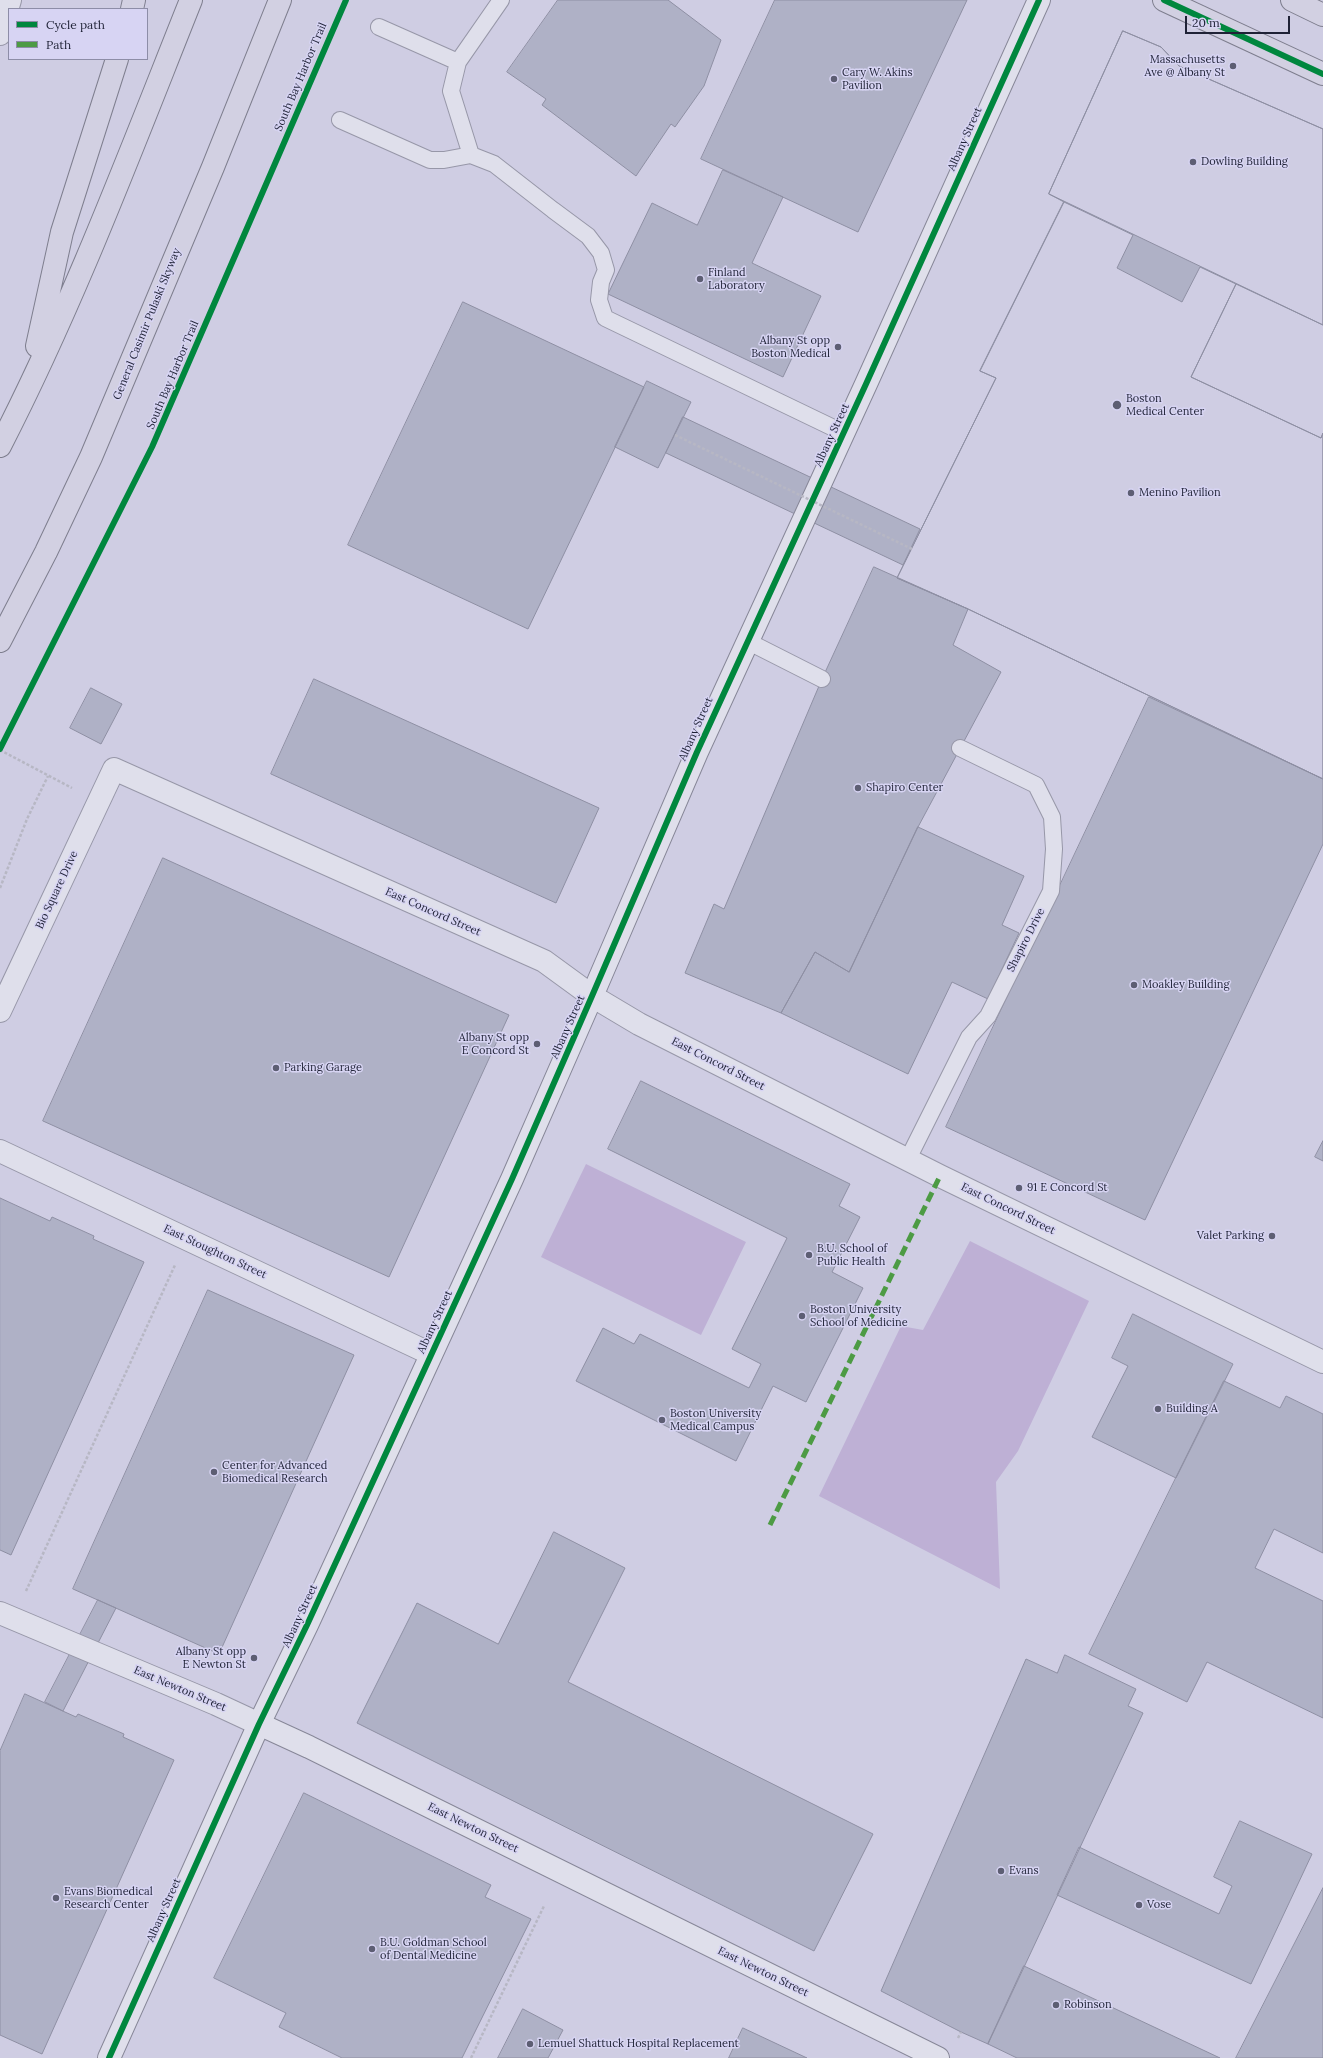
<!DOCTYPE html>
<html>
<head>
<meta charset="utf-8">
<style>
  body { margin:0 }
  #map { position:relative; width:1323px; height:2058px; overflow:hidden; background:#cfcde3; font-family:Lora,serif }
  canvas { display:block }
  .legend { position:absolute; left:8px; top:8px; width:140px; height:52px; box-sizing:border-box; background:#d7d4f3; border:1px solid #8d8da7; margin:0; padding:5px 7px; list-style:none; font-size:12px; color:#1f2236 }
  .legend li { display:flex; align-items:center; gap:8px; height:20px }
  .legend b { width:20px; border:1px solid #8d8da7 }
  .scale { position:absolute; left:1185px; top:16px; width:105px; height:18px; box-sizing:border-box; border:2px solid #1f2236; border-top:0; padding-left:5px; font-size:12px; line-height:14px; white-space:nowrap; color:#1f2236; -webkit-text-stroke:3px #d7d4f3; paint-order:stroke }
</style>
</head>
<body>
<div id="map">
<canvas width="1323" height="2058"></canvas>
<ul class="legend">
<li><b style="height:5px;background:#00873e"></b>Cycle path</li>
<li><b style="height:5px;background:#4d9b44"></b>Path</li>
</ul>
<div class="scale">20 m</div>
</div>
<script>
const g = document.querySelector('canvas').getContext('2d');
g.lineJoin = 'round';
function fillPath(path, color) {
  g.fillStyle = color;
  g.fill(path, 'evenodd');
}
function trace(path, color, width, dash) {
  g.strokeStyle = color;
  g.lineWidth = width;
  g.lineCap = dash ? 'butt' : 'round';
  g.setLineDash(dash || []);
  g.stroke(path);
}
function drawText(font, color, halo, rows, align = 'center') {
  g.font = font + ' Lora,serif';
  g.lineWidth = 3;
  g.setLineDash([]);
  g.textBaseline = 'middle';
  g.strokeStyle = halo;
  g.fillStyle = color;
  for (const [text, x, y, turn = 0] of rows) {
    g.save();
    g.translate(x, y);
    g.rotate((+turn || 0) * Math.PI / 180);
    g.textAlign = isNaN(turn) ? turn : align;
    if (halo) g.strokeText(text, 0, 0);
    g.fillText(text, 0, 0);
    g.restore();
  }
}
const green = new Path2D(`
  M 586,1164 L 746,1242 L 701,1335 L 541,1257 Z
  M 970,1241 L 1089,1301 L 1018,1451 L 996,1482 L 1000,1589 L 819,1496 L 901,1326 L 923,1330 Z`);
const building = new Path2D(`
  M 558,0 L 668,0 L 721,40 L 704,86 L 675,127 L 671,124 L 636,176 L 542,105 L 546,99 L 507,72 Z
  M 775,0 L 967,0 L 858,232 L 701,159 Z
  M 1123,31 L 1161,47 L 1179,66 L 1323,129 L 1323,325 L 1236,284 L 1191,377 L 1321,438 L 1323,433 L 1323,779 L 968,609 L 897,578 L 996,378 L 980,371 L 1064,202 L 1049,194 Z
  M 1123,31 L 1161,47 L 1179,66 L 1323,129 L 1323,325 L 1049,194 Z
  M 723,170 L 783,197 L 752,263 L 821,296 L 783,377 L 608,294 L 652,203 L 697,225 Z
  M 1064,202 L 1133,235 L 1117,268 L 1182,302 L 1200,267 L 1236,284 L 1191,377 L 1321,438 L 1323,433 L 1323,779 L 968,609 L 897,578 L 996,378 L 980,371 Z
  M 463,302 L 644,387 L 528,629 L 348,545 Z
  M 647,381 L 691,402 L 658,468 L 615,447 Z
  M 683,417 L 920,529 L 903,565 L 666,453 Z
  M 874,567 L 968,609 L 953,645 L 1001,672 L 918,827 L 849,972 L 815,952 L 781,1013 L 685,973 L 714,904 L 724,909 L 822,679 Z
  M 314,679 L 599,808 L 556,903 L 271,774 Z
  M 91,688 L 122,704 L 101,744 L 70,728 Z
  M 1149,697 L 1323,779 L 1323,844 L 1145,1220 L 946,1127 Z
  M 918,827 L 1024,876 L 1002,925 L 1019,933 L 988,999 L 952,982 L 908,1074 L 781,1013 L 815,952 L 849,972 Z
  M 163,858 L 509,1015 L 389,1277 L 43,1121 Z
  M 641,1081 L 850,1184 L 839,1206 L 860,1217 L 832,1272 L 863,1288 L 806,1402 L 773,1386 L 736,1461 L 576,1381 L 603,1328 L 634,1344 L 640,1334 L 749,1388 L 761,1364 L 732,1349 L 787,1238 L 608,1149 Z
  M 1323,1141 L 1323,1161 L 1315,1157 Z
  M 0,1198 L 50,1221 L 52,1217 L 94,1236 L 93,1239 L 144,1262 L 11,1555 L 0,1550 Z
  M 208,1290 L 354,1355 L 219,1654 L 73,1589 Z
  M 1133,1314 L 1233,1364 L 1176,1478 L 1092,1437 L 1128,1366 L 1112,1358 Z
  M 1224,1381 L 1280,1408 L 1286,1396 L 1323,1414 L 1323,1553 L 1274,1529 L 1255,1568 L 1323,1601 L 1323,1718 L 1207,1662 L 1187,1702 L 1089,1654 Z
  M 554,1532 L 625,1568 L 568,1682 L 873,1834 L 814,1951 L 357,1723 L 417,1603 L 498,1644 Z
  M 98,1600 L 116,1608 L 63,1711 L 45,1702 Z
  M 1065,1655 L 1136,1689 L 1128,1706 L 1143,1713 L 988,2044 L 961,2032 L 881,1991 L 1026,1659 L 1057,1673 Z
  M 25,1694 L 76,1717 L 78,1714 L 124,1734 L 123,1737 L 174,1760 L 42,2054 L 0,2035 L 0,1751 Z
  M 304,1793 L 491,1885 L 485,1897 L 531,1919 L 462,2058 L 342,2058 L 279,2027 L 286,2013 L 214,1978 Z
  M 1240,1821 L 1312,1854 L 1251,1984 L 1057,1895 L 1079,1847 L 1219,1914 L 1232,1886 L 1214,1877 Z
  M 1323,1888 L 1323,2058 L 1236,2058 Z
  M 1024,1966 L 1220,2058 L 1017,2058 L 988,2044 Z
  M 523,2009 L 563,2030 L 548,2058 L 498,2058 Z
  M 743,2028 L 807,2058 L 729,2058 Z`);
const path = new Path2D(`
  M 0,750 L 72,788
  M 0,888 L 27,819 L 48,776
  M 26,1591 L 175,1265
  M 958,2038 L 961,2032
  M 471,2058 L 544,1906`);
const service = new Path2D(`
  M 501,0 L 458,62 L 451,91 L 471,155 L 494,164 L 553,210 L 588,236 L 601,253 L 606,270 L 601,282 L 599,300 L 605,318 L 844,433
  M 379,27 L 458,62
  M 340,120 L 430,160 L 444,160 L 471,155
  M 747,641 L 822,679
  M 908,1159 L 969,1037 L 988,1016 L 1051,891 L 1054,849 L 1052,817 L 1036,785 L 960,748`);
const minor = new Path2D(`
  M 0,34 L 10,0
  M 0,1011 L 114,769 L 544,961 L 592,996 L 639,1024 L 940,1176 L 1323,1362
  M 0,1151 L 431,1354
  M 0,1613 L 216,1704 L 259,1724`);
const secondary = new Path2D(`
  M 259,1724 L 309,1747 L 938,2058
  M 109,2058 L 259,1724 L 307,1625 L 512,1179 L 592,996 L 697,752 L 866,384 L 1039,0`);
const primary = new Path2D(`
  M 1164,0 L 1323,74
  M 1292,0 L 1323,15
  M 132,9 L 134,0
  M 37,346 L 62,232 L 117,59
  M 0,446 C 74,302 131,150 191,0
  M 0,641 L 46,552 L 91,457 L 213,167 L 280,0`);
const pathBridge = new Path2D(`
  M 675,435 L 912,549`);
const quiet = new Path2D(`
  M 770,1525 L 940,1176`);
const cycleway = new Path2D(`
  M 1164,0 L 1323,74
  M 0,749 L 152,447 L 346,0
  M 109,2058 L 259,1724 L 307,1625 L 512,1179 L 592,996 L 697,752 L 866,384 L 1039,0`);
const markers = [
  [1233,66,4,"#5d5e73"],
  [834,79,4,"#5d5e73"],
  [1193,162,4,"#5d5e73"],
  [700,279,4,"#5d5e73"],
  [838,347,4,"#5d5e73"],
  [1117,405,5,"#5d5e73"],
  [1131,493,4,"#5d5e73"],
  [858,788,4,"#5d5e73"],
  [1134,985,4,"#5d5e73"],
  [537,1044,4,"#5d5e73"],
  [276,1068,4,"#5d5e73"],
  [1019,1188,4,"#5d5e73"],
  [1272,1236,4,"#5d5e73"],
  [809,1255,4,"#5d5e73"],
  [802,1316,4,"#5d5e73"],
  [1158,1409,4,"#5d5e73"],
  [662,1420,4,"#5d5e73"],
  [214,1472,4,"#5d5e73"],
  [254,1658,4,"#5d5e73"],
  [1001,1871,4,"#5d5e73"],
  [56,1898,4,"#5d5e73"],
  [1139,1905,4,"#5d5e73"],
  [372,1949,4,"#5d5e73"],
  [1056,2005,4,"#5d5e73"],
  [530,2044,4,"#5d5e73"]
];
const poiNames = [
  ["Massachusetts",1225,60,"right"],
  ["Ave @ Albany St",1225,73,"right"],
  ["Cary W. Akins",842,73],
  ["Pavilion",842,86],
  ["Dowling Building",1201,162],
  ["Finland",708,273],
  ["Laboratory",708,286],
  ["Albany St opp",830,341,"right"],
  ["Boston Medical",830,354,"right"],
  ["Boston",1126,399],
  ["Medical Center",1126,412],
  ["Menino Pavilion",1139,493],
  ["Shapiro Center",866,788],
  ["Moakley Building",1142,985],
  ["Albany St opp",529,1038,"right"],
  ["E Concord St",529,1051,"right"],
  ["Parking Garage",284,1068],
  ["91 E Concord St",1027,1188],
  ["Valet Parking",1264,1236,"right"],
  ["B.U. School of",817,1249],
  ["Public Health",817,1262],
  ["Boston University",810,1310],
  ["School of Medicine",810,1323],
  ["Building A",1166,1409],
  ["Boston University",670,1414],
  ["Medical Campus",670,1427],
  ["Center for Advanced",222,1466],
  ["Biomedical Research",222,1479],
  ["Albany St opp",246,1652,"right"],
  ["E Newton St",246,1665,"right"],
  ["Evans",1009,1871],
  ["Evans Biomedical",64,1892],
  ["Research Center",64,1905],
  ["Vose",1147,1905],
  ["B.U. Goldman School",380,1943],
  ["of Dental Medicine",380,1956],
  ["Robinson",1064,2005],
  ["Lemuel Shattuck Hospital Replacement",538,2044]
];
const streetNames = [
  ["South Bay Harbor Trail",301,77,-67],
  ["Albany Street",965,139,-66],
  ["General Casimir Pulaski Skyway",147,324,-68],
  ["South Bay Harbor Trail",173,375,-67],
  ["Albany Street",832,435,-65],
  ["Albany Street",696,729,-66],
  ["Bio Square Drive",57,890,-65],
  ["East Concord Street",433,912,24],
  ["Shapiro Drive",1026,940,-63],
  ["Albany Street",568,1027,-66],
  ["East Concord Street",718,1064,27],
  ["East Concord Street",1008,1209,26],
  ["East Stoughton Street",215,1252,25],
  ["Albany Street",435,1322,-65],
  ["Albany Street",300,1616,-65],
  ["East Newton Street",180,1689,23],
  ["East Newton Street",473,1828,26],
  ["Albany Street",164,1910,-66],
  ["East Newton Street",763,1972,26]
];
fillPath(green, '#beb0d5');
fillPath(building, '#afb1c6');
trace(building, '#8e8fa3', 1);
trace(service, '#9797a8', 18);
trace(minor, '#9797a8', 24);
trace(secondary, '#878798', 24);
trace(primary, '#7e7e8e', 24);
trace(path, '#b7b7c4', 2.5, [3, 2]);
trace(service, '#dfdfeb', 16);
trace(minor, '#dfdfeb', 22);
trace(secondary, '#dfdfeb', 22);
trace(primary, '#d2d0e2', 22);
trace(pathBridge, '#b7b7c4', 2.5, [3, 2]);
trace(quiet, '#4d9b44', 5, [10, 5]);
trace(cycleway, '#00873e', 6);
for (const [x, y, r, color] of markers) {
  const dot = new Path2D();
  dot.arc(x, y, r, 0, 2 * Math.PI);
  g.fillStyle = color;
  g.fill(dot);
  trace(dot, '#d7d4f3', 1.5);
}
drawText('11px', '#1f2236', '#d7d4f3', poiNames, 'left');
drawText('11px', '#1f2236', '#d7d4f3', streetNames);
</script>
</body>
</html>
